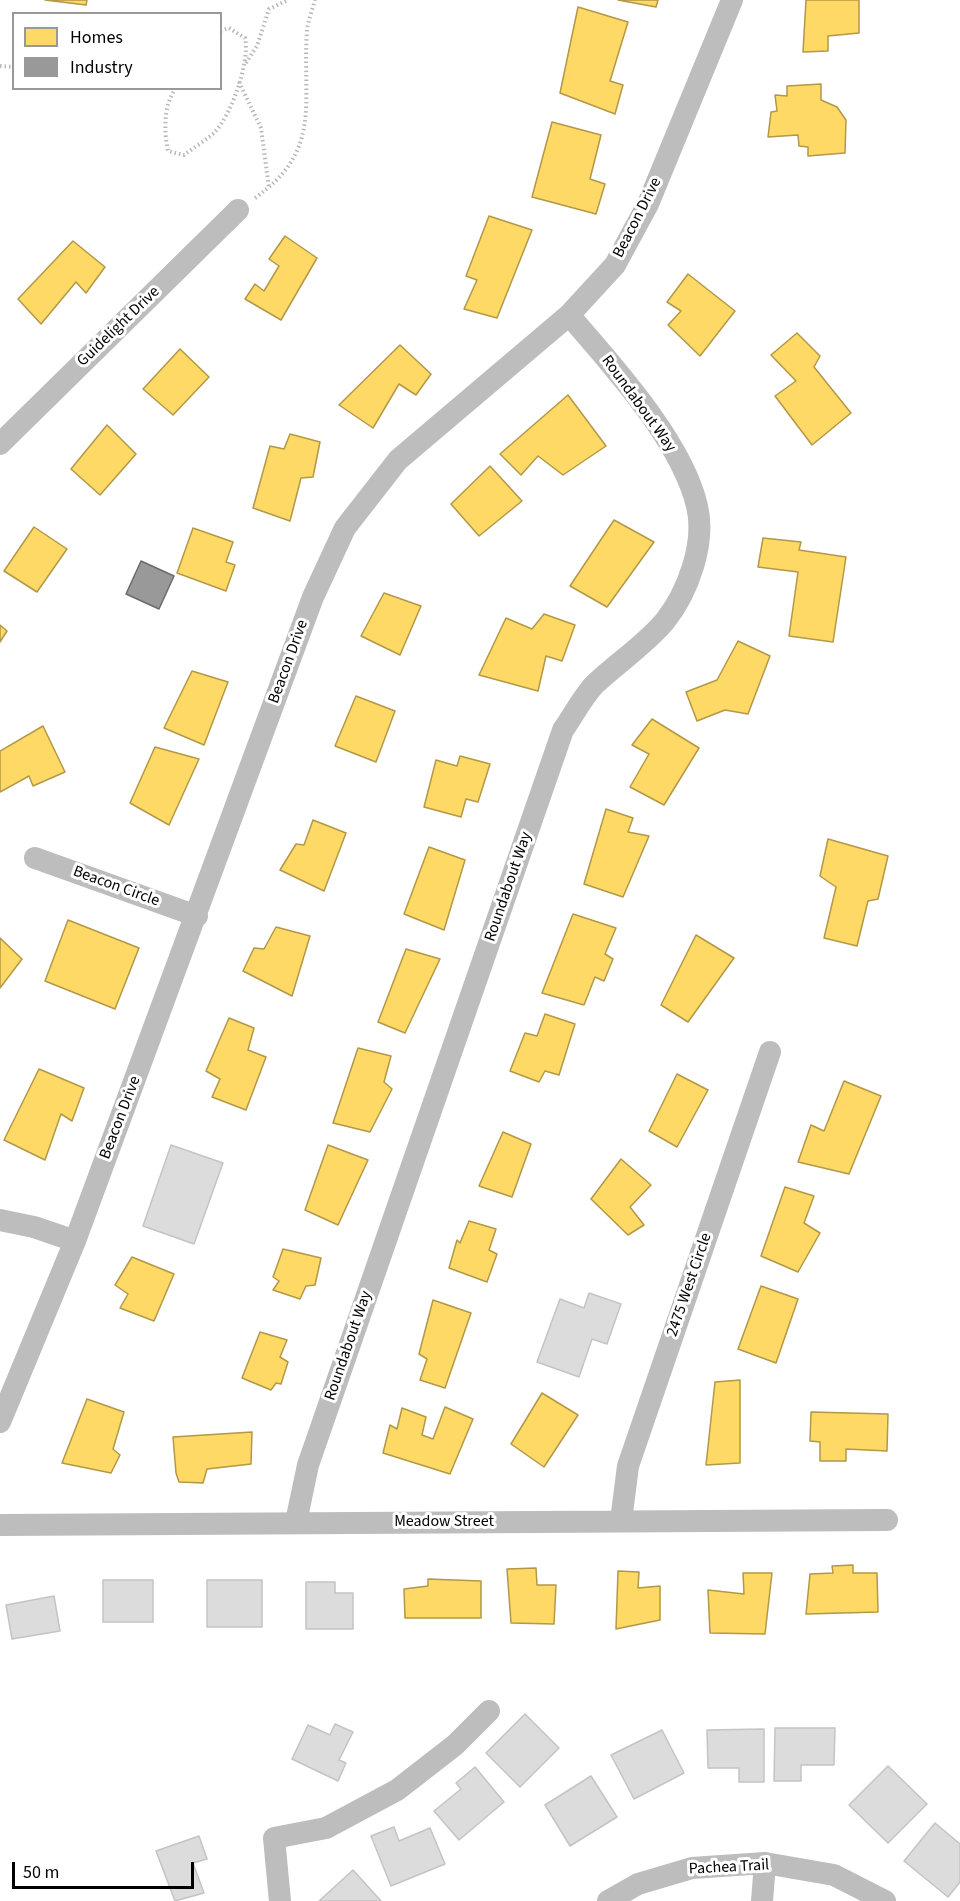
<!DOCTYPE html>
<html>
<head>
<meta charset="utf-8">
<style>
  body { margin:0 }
  #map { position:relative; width:960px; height:1901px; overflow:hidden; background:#fff; font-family:"Source Sans 3",sans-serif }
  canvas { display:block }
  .legend { position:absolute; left:12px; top:12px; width:210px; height:78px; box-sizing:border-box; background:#fff; border:2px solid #999; margin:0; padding:8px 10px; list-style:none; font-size:18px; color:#000 }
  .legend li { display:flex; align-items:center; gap:12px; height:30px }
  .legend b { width:30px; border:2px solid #999 }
  .scale { position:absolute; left:12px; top:1862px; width:182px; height:27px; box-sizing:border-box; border:3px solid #000; border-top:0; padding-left:8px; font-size:18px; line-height:21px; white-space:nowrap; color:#000; -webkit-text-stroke:4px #fff; paint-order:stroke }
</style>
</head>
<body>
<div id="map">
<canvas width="960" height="1901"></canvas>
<ul class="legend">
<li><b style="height:16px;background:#ffd966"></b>Homes</li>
<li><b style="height:16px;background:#999"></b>Industry</li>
</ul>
<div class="scale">50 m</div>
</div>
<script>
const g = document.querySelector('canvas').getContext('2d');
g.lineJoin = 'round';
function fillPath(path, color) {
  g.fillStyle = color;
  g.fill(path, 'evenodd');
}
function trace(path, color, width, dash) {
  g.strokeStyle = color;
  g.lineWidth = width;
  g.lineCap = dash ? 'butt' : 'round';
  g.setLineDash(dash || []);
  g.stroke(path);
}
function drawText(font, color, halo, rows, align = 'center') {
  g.font = font + ' "Source Sans 3",sans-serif';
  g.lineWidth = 6;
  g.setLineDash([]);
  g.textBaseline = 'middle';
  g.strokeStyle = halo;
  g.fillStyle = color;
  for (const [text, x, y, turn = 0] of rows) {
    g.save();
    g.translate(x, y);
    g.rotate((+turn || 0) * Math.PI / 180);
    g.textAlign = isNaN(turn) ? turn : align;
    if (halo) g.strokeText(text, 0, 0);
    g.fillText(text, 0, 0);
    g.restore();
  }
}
const homes = new Path2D(`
  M 45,0 L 87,0 L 86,5 Z
  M 618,0 L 658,0 L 656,7 Z
  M 806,0 L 859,0 L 859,33 L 828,36 L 828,51 L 803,52 Z
  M 578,7 L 628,22 L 610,81 L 623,85 L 615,114 L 560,93 Z
  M 821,84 L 821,100 L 837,107 L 846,120 L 845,153 L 808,156 L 808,147 L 799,146 L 798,135 L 768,137 L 771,112 L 777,111 L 775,95 L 787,96 L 787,86 Z
  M 552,122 L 601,135 L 590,179 L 605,184 L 596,214 L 532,197 Z
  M 489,216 L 532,230 L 497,318 L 464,309 L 477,280 L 466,276 Z
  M 285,236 L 317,258 L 281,320 L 245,299 L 255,284 L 264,291 L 279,266 L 269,259 Z
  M 73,241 L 105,267 L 86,293 L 76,282 L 41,324 L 18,299 Z
  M 688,274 L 735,311 L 700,356 L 668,325 L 681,311 L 667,302 Z
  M 797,333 L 820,356 L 814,367 L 851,413 L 812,445 L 775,396 L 796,381 L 771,355 Z
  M 400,345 L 431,374 L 416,395 L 399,384 L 373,428 L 339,405 Z
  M 180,349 L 209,377 L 173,415 L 143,389 Z
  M 568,395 L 606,446 L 563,475 L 538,456 L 521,475 L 500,454 Z
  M 107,425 L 136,454 L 100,495 L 71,469 Z
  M 290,434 L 320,442 L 313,477 L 301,478 L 290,521 L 253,508 L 270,446 L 284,449 Z
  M 490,466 L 522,501 L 479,536 L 451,504 Z
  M 614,520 L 654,542 L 607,607 L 570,586 Z
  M 34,527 L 67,549 L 37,592 L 4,571 Z
  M 193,528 L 233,542 L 226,562 L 235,565 L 226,591 L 177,573 Z
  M 763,538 L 801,542 L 799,550 L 846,557 L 833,642 L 789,636 L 798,572 L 758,567 Z
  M 384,593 L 421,606 L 400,655 L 361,636 Z
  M 544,614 L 575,625 L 562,661 L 546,656 L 538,691 L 479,675 L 506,618 L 532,629 Z
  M 0,625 L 7,631 L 0,642 Z
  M 738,641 L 770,656 L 748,714 L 725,710 L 697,721 L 686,692 L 717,680 Z
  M 192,671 L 228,682 L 204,745 L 164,728 Z
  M 356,696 L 395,711 L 376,762 L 335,746 Z
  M 652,719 L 699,748 L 664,805 L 630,787 L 649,754 L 632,745 Z
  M 43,726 L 65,772 L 33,786 L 29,776 L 0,792 L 0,751 Z
  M 155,747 L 199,759 L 169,825 L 130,803 Z
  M 460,756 L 490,764 L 478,802 L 466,799 L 461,817 L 424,807 L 436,760 L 457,766 Z
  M 606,809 L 633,818 L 628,832 L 649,836 L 623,897 L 584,884 Z
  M 313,820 L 346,833 L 324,891 L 280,870 L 296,844 L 304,845 Z
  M 828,839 L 888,856 L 878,899 L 868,901 L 857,946 L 824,938 L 836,887 L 820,876 Z
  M 429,847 L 465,860 L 444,930 L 404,914 Z
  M 573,914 L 616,928 L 605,954 L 613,959 L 604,981 L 595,977 L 584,1005 L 542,993 Z
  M 68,920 L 139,948 L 115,1009 L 45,981 Z
  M 276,927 L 310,936 L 292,996 L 243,971 L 254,948 L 264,949 Z
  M 696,935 L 734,958 L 688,1022 L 661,1005 Z
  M 0,938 L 22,959 L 0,988 Z
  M 406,949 L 440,959 L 405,1033 L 378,1022 Z
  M 545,1014 L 575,1024 L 559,1075 L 545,1071 L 539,1082 L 510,1071 L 525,1033 L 537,1036 Z
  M 229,1018 L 254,1028 L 248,1050 L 266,1057 L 246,1110 L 212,1097 L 220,1079 L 206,1071 Z
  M 358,1048 L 391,1056 L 384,1082 L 392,1089 L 370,1132 L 333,1123 Z
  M 39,1069 L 84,1088 L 72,1121 L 61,1114 L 45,1160 L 4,1140 Z
  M 677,1074 L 708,1090 L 677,1147 L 649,1131 Z
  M 844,1081 L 881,1096 L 849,1174 L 798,1162 L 811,1125 L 824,1131 Z
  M 503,1132 L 531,1144 L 512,1197 L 479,1186 Z
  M 328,1145 L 368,1160 L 338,1225 L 305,1210 Z
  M 621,1159 L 651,1185 L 630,1207 L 644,1225 L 628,1235 L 591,1199 Z
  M 785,1187 L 814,1196 L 804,1223 L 820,1233 L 798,1272 L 761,1256 Z
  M 469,1221 L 496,1229 L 489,1250 L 497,1254 L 487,1282 L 449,1268 L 457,1240 L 460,1243 Z
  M 283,1249 L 321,1258 L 315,1285 L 306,1286 L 300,1299 L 273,1290 L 279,1281 L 273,1277 Z
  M 132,1257 L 174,1274 L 154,1321 L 120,1308 L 128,1294 L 115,1285 Z
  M 761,1286 L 798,1299 L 776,1363 L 738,1349 Z
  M 433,1300 L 471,1313 L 445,1388 L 420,1380 L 427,1359 L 419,1354 Z
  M 260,1332 L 287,1340 L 280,1357 L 288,1362 L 281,1384 L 276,1383 L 271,1390 L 242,1378 Z
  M 740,1380 L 740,1463 L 706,1465 L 715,1382 Z
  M 542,1393 L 578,1415 L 544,1467 L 511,1444 Z
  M 87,1399 L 124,1412 L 113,1449 L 120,1455 L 111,1473 L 62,1463 Z
  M 445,1407 L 473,1419 L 450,1474 L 383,1453 L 390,1425 L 397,1429 L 402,1408 L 426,1417 L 422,1435 L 433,1439 Z
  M 811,1412 L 888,1414 L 887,1451 L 846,1449 L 846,1461 L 820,1461 L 820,1442 L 810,1441 Z
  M 252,1432 L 251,1464 L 207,1469 L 203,1483 L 179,1482 L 176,1473 L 173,1437 Z
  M 853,1565 L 853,1573 L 877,1573 L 878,1612 L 806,1614 L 810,1574 L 833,1573 L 832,1566 Z
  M 536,1568 L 537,1585 L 556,1585 L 554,1624 L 511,1623 L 507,1569 Z
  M 618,1571 L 639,1572 L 638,1588 L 660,1586 L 660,1620 L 616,1629 Z
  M 743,1573 L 772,1573 L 765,1634 L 710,1633 L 708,1590 L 744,1594 Z
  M 428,1579 L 481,1581 L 481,1618 L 405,1618 L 404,1589 L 428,1586 Z`);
const industry = new Path2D(`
  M 141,561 L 174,576 L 159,609 L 126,594 Z`);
const building = new Path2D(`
  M 171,1145 L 223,1163 L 194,1244 L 143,1226 Z
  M 589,1293 L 621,1304 L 607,1344 L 592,1339 L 579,1377 L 537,1362 L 560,1299 L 584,1308 Z
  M 103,1580 L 153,1580 L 153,1622 L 103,1622 Z
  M 207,1580 L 262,1580 L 262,1627 L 207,1627 Z
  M 306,1582 L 335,1582 L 335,1593 L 353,1593 L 353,1629 L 306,1629 Z
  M 54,1596 L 60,1631 L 12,1639 L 6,1605 Z
  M 525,1714 L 559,1748 L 520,1787 L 486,1753 Z
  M 335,1724 L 353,1732 L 339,1760 L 346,1763 L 338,1781 L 292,1759 L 308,1725 L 330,1735 Z
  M 775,1728 L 835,1728 L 834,1765 L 801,1765 L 801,1781 L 774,1781 Z
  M 764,1729 L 764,1782 L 739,1782 L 739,1768 L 708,1768 L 707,1730 Z
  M 662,1730 L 684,1773 L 634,1799 L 611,1755 Z
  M 888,1766 L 927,1804 L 888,1843 L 849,1805 Z
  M 475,1767 L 504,1802 L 459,1840 L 434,1811 L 461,1789 L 456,1783 Z
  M 591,1776 L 617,1817 L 570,1846 L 545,1805 Z
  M 935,1823 L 960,1844 L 960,1882 L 948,1897 L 904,1861 Z
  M 394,1827 L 399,1841 L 430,1828 L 445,1864 L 391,1886 L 371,1836 Z
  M 199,1836 L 207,1859 L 193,1863 L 204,1893 L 175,1901 L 156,1851 Z
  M 353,1870 L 381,1901 L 319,1901 Z`);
const path = new Path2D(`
  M 246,63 L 257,46 L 269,9 L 288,0
  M 0,66 L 14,67
  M 239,82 L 261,128 L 269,188
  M 176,88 C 163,106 164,131 168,151 L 184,155 C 193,148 205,141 214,133 C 232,114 250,62 245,38 L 229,28 L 220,31
  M 255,198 C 323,150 302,103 307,31 C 308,21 312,10 315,0`);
const minor = new Path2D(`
  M 0,444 L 238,210
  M 35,858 L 197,916
  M 0,1220 L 34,1227 L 75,1241
  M 0,1422 L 75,1241 L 313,597 L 345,528 L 398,460 L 569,315 L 615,265 L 648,204 L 732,0
  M 621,1521 L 628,1466 L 770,1052
  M 296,1522 L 308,1465 L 563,730 C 573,716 582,698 594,685 C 617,663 645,645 665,621 C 688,592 706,543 697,506 C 682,441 612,365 569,315
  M 0,1525 L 887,1520
  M 280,1901 L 274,1838 L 326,1828 L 397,1790 L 455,1745 L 489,1711
  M 608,1901 L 638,1884 L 692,1868 L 765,1863 L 834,1875 L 885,1901
  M 762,1901 L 765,1863`);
const streetNames = [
  ["Beacon Drive",638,218,-63],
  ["Guidelight Drive",119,327,-44],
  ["Roundabout Way",638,404,54],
  ["Beacon Drive",289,662,-70],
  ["Beacon Circle",116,887,20],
  ["Roundabout Way",509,887,-71],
  ["Beacon Drive",121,1118,-69],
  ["2475 West Circle",690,1285,-71],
  ["Roundabout Way",349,1346,-71],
  ["Meadow Street",444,1522],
  ["Pachea Trail",729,1868,-3]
];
fillPath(homes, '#ffd966');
trace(homes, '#b29847', 1.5);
fillPath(industry, '#999');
trace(industry, '#6b6b6b', 1.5);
fillPath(building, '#dcdcdc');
trace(building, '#c4c4c4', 1.5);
trace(path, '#b8b8b8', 4, [1.5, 3]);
trace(minor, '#bdbdbd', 22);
drawText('16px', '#000', '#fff', streetNames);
</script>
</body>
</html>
